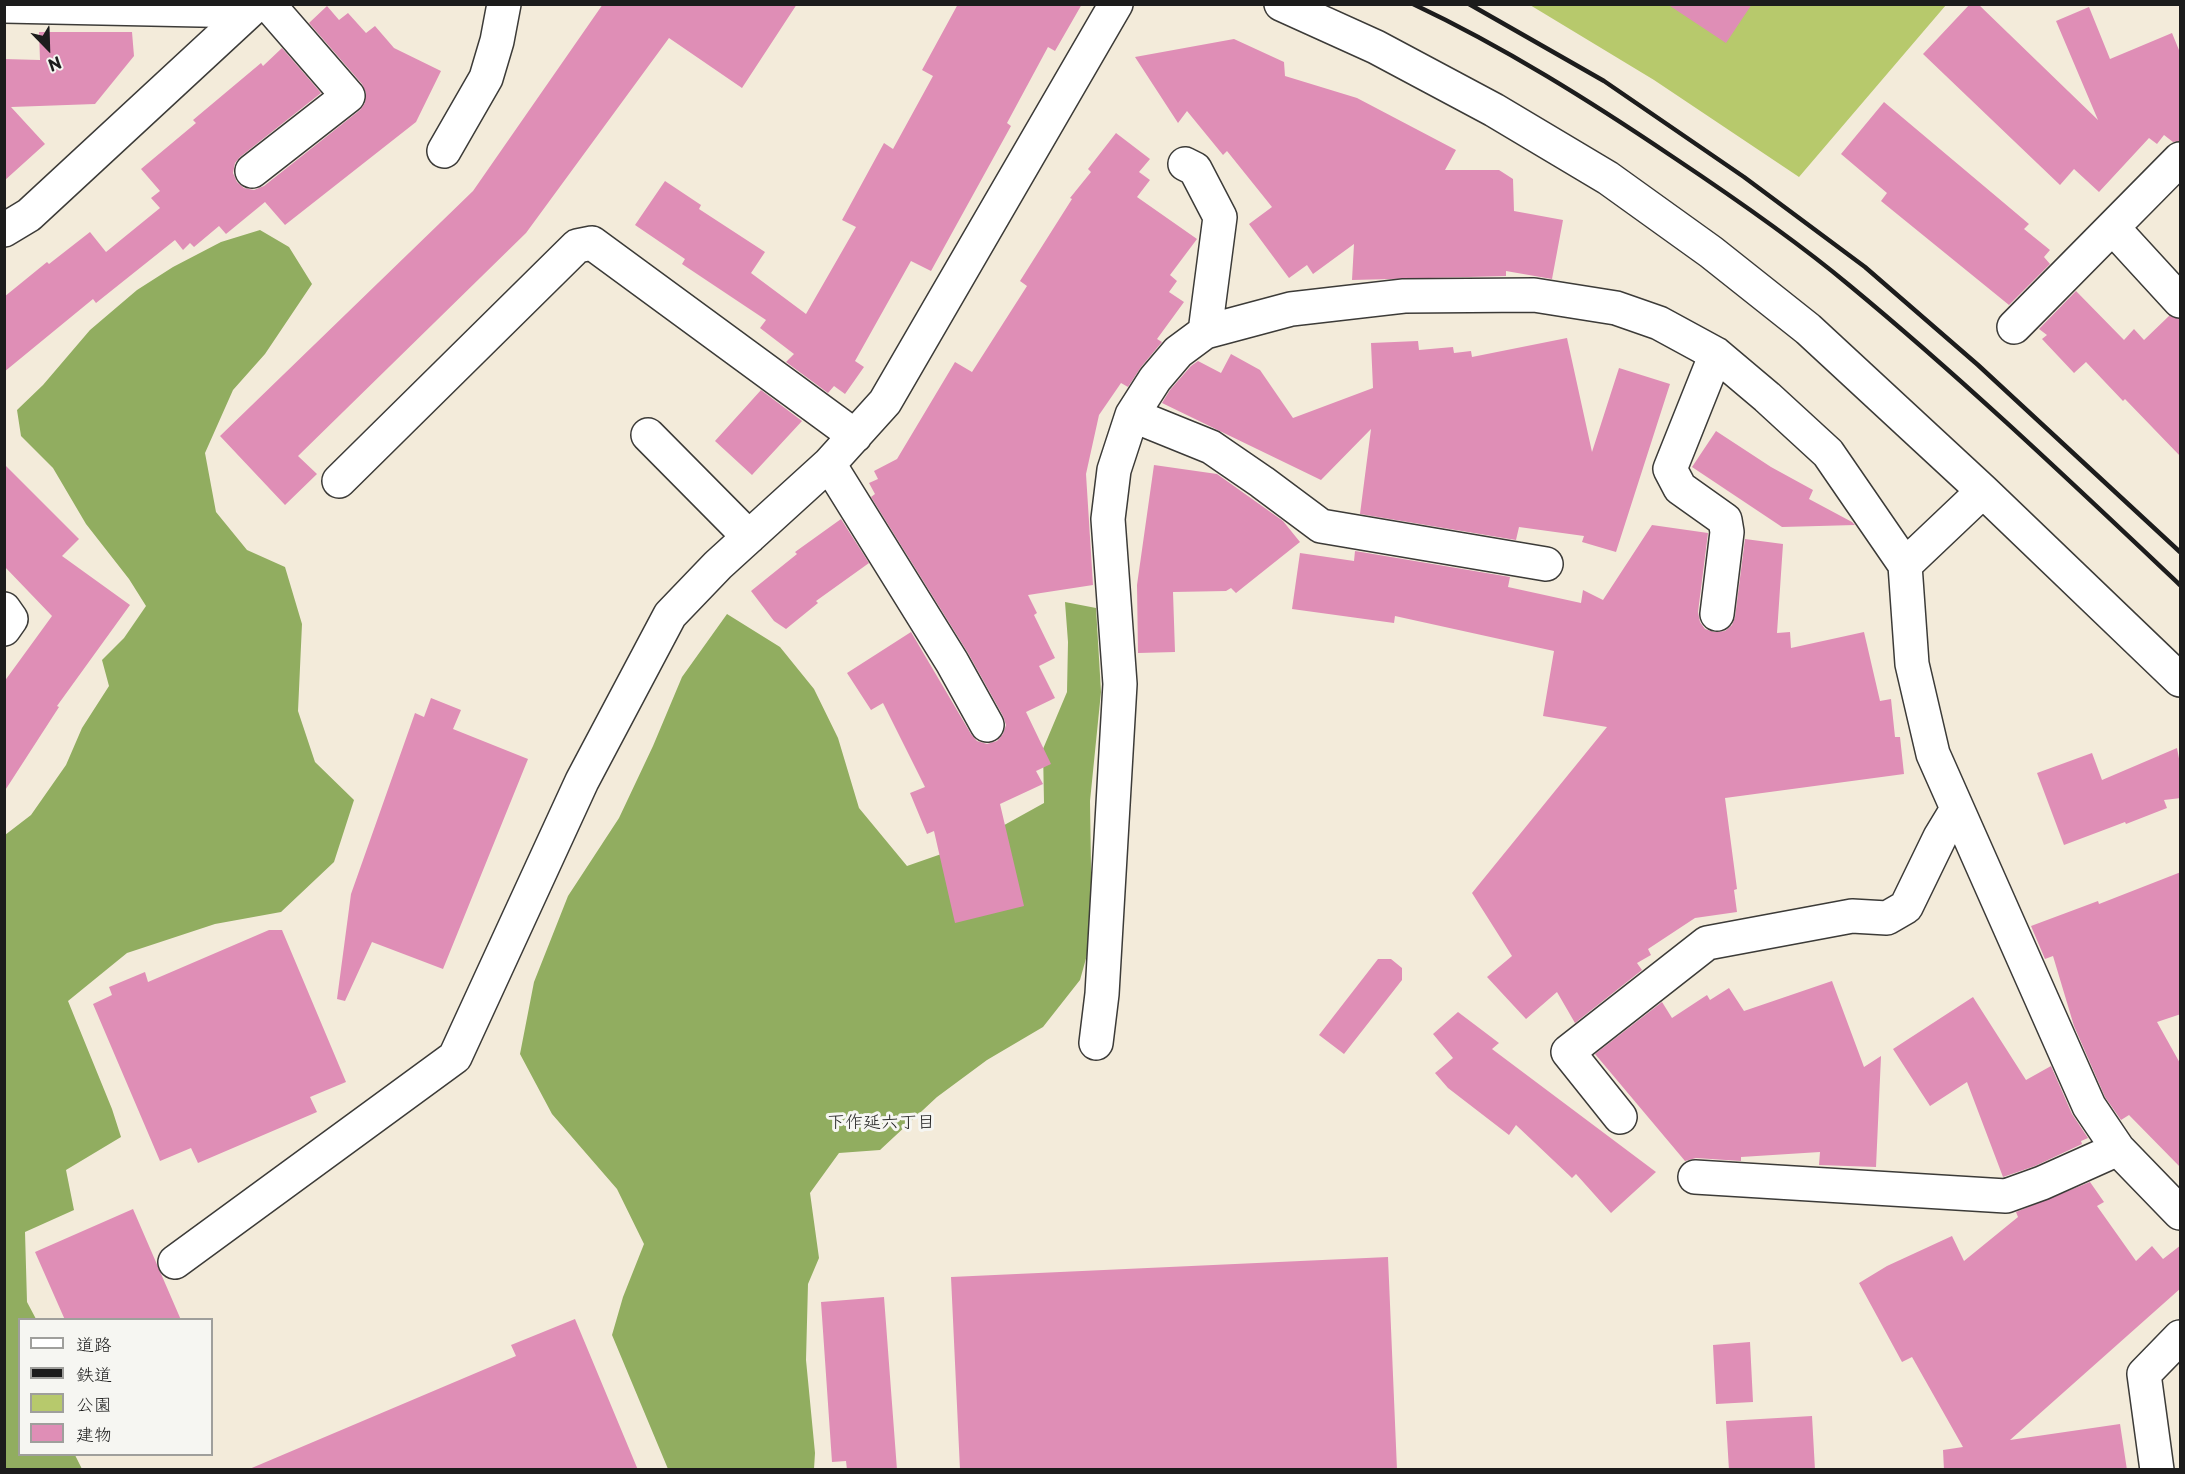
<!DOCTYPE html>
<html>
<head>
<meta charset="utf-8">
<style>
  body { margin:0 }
  #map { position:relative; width:2185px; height:1474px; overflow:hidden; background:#f3ebda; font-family:"Playpen Sans","Klee One",sans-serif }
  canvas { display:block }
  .frame { position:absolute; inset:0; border:6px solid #1c1c1c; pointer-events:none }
  .legend { position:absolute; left:18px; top:1318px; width:195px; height:138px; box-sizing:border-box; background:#f6f6f2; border:2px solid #9f9f9c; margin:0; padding:8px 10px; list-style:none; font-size:18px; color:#1c1c1c }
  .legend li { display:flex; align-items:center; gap:12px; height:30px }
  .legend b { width:30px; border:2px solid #9f9f9c }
  .north { position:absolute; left:18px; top:18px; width:60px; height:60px; -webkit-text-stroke:4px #f6f6f2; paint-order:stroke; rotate:157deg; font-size:16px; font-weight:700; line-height:24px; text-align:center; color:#1c1c1c }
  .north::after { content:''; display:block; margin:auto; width:21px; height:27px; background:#1c1c1c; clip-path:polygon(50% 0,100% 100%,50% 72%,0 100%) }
</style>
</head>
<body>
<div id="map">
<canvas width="2185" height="1474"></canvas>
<div class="frame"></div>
<ul class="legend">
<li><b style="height:8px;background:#fff"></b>道路</li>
<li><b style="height:8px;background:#1c1c1c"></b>鉄道</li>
<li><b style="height:16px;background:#b7c96c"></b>公園</li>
<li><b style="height:16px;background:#df8eb6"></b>建物</li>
</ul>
<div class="north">N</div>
</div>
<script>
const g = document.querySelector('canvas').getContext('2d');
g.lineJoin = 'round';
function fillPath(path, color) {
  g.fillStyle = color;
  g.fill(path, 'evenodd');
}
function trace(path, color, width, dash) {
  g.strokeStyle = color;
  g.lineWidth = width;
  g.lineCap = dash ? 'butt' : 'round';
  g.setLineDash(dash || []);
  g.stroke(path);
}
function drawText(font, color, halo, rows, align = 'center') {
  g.font = font + ' "Playpen Sans","Klee One",sans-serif';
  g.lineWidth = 6;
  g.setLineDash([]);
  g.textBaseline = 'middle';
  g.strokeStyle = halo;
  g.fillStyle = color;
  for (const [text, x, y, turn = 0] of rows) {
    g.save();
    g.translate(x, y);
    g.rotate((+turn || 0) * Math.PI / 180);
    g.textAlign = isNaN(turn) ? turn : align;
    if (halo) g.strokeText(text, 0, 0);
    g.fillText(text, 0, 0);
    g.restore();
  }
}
const green = new Path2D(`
  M 1530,5 L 1946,5 L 1799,177 L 1654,80 Z`);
const forest = new Path2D(`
  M 260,230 L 289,247 L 312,284 L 265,354 L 233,390 L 205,453 L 216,512 L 247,550 L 285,567 L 302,624 L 298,711 L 315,762 L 354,800 L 334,862 L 281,912 L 215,924 L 127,953 L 68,1001 L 112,1109 L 121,1137 L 66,1170 L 74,1210 L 25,1232 L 27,1302 L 36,1319 L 20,1320 L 20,1454 L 75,1455 L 82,1469 L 5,1469 L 5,835 L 31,815 L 66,765 L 82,728 L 109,686 L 102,660 L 124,638 L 146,606 L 129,579 L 86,524 L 53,468 L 21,436 L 17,410 L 43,385 L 90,330 L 137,290 L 173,267 L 221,242 Z
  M 1065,602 L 1096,608 L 1101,692 L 1090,801 L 1092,937 L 1080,980 L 1043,1027 L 987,1060 L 937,1097 L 880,1150 L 839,1153 L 810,1193 L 819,1258 L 808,1284 L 806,1360 L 815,1453 L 814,1469 L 668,1469 L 612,1335 L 623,1297 L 644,1244 L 617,1189 L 552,1114 L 520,1054 L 534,982 L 568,896 L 619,818 L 653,746 L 682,677 L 727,614 L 780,647 L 814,689 L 838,738 L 859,808 L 907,866 L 970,844 L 1044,803 L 1043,749 L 1067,692 L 1068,642 Z`);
const building = new Path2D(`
  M 603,4 L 797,4 L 742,88 L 669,38 L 526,233 L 298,456 L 317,474 L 285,505 L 220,436 L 473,191 Z
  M 958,4 L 1082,4 L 1055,51 L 1048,47 L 1007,123 L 1011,126 L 931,271 L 911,261 L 855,361 L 864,367 L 845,394 L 834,386 L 828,393 L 786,362 L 794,354 L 760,328 L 766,320 L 682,264 L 685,259 L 635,225 L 665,181 L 701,205 L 699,209 L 765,252 L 751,273 L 806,314 L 856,227 L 842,220 L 884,143 L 893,149 L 933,76 L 922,70 Z
  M 1667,4 L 1752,4 L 1726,43 Z
  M 1970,4 L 1978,4 L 2098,120 L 2056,21 L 2089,7 L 2110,59 L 2172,33 L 2181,55 L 2181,141 L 2173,142 L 2164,135 L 2157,144 L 2149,138 L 2099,192 L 2074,169 L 2060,185 L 1923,54 Z
  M 327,6 L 339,20 L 348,13 L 366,33 L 375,26 L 394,48 L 441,71 L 416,122 L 285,225 L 265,202 L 226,234 L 219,226 L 194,247 L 190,243 L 183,250 L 175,240 L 96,303 L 93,299 L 4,372 L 4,297 L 47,262 L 49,264 L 90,232 L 106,252 L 160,208 L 151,198 L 160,191 L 141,169 L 196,123 L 193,120 L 261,63 L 263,66 L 282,48 L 321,93 L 240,157 L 235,163 L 233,173 L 237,182 L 244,188 L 254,190 L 264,186 L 360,110 L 365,103 L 366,93 L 362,84 L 309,23 Z
  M 39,32 L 132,32 L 134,56 L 95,104 L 11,107 L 45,144 L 4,181 L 4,59 L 40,60 Z
  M 1234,39 L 1284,62 L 1285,76 L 1357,98 L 1456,150 L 1445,170 L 1499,170 L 1513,179 L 1514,211 L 1563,220 L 1552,279 L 1506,271 L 1506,276 L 1352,280 L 1354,244 L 1313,274 L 1307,265 L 1289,278 L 1249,224 L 1272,207 L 1227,151 L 1223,155 L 1187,111 L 1178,123 L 1135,57 Z
  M 1884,102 L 2029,224 L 2024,229 L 2050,250 L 2044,257 L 2050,264 L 2009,305 L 1881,201 L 1887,193 L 1841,154 Z
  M 1116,133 L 1150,159 L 1139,172 L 1150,180 L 1137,197 L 1197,239 L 1170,275 L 1177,281 L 1169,292 L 1184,302 L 1157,339 L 1162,342 L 1141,367 L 1128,387 L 1121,383 L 1099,415 L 1086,474 L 1093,585 L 1028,595 L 1037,613 L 1034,615 L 1055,658 L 1039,666 L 1055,698 L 1026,712 L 1051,764 L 1036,771 L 1043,784 L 1000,804 L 1024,906 L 955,923 L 934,831 L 927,834 L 910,793 L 925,787 L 883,703 L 871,710 L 847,673 L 911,632 L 971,734 L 977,741 L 987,744 L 997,741 L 1003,734 L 1006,725 L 1003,716 L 968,653 L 871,497 L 875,494 L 869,483 L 878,479 L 874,471 L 897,459 L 955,362 L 972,372 L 1027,286 L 1020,281 L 1072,199 L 1070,198 L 1091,172 L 1088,169 Z
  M 2076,291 L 2124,340 L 2134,329 L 2144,340 L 2169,316 L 2181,319 L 2181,457 L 2125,399 L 2123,401 L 2086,362 L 2074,373 L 2042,339 L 2047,335 L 2039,329 Z
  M 1567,338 L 1592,452 L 1619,368 L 1670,384 L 1616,552 L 1582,542 L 1584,536 L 1519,527 L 1516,540 L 1360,514 L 1371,429 L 1321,480 L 1162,403 L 1170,390 L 1191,366 L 1198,361 L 1221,373 L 1231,354 L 1260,370 L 1293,418 L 1373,388 L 1371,343 L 1418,341 L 1419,350 L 1453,347 L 1454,353 L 1471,351 L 1472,357 Z
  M 761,390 L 802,421 L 752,475 L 715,441 Z
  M 1716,431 L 1771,467 L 1813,490 L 1809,499 L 1852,522 L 1855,525 L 1782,527 L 1692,467 Z
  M 4,464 L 79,539 L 62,556 L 130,605 L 57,706 L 59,707 L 4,792 L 4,682 L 52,616 L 4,566 Z
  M 1154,465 L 1217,474 L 1283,521 L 1300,542 L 1236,593 L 1231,588 L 1226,591 L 1173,592 L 1175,652 L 1138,653 L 1137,585 Z
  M 841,519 L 869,563 L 816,601 L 818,603 L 786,629 L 774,621 L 751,591 L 797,554 L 795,552 Z
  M 1652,525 L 1708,533 L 1698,612 L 1700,622 L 1705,629 L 1714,632 L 1725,631 L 1732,625 L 1735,617 L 1745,539 L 1783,544 L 1777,633 L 1790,632 L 1791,648 L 1864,632 L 1880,701 L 1891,699 L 1895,737 L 1900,737 L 1904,774 L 1725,798 L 1737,889 L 1734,890 L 1737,912 L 1695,918 L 1648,949 L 1651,955 L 1637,963 L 1642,970 L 1575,1023 L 1557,992 L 1526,1019 L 1487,977 L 1512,956 L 1472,893 L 1607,727 L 1543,716 L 1554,651 L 1395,616 L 1394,623 L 1292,609 L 1300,553 L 1354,561 L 1355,551 L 1510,577 L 1508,587 L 1581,603 L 1583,590 L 1603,600 Z
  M 431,698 L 461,710 L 453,729 L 528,759 L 443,969 L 372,942 L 345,1001 L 337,999 L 351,894 L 415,713 L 424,717 Z
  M 2177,748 L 2181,769 L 2181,798 L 2164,800 L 2167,808 L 2126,824 L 2125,822 L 2064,845 L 2037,773 L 2092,753 L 2102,780 Z
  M 2181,872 L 2181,1014 L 2157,1022 L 2181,1065 L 2181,1168 L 2129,1115 L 2121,1120 L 2105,1097 L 2074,1026 L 2053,956 L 2045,959 L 2031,926 L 2098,901 L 2099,904 Z
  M 269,930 L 282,930 L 346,1082 L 310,1097 L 317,1112 L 198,1163 L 191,1148 L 160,1161 L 93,1004 L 112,995 L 109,987 L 145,972 L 148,982 Z
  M 1378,959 L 1391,959 L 1402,968 L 1402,980 L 1344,1054 L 1319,1035 Z
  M 1832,981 L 1864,1067 L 1881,1056 L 1876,1167 L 1819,1165 L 1820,1152 L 1741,1157 L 1741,1161 L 1696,1158 L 1685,1161 L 1595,1054 L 1662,1002 L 1672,1018 L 1707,995 L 1710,1000 L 1729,988 L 1744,1011 Z
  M 1973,997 L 2026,1080 L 2051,1066 L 2072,1114 L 2088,1138 L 2081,1141 L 2082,1144 L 2035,1166 L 2003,1177 L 1967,1082 L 1930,1106 L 1893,1049 Z
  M 1458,1012 L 1499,1043 L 1492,1049 L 1656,1172 L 1611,1213 L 1576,1174 L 1572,1178 L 1516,1125 L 1509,1135 L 1448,1088 L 1435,1073 L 1453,1058 L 1433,1034 Z
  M 2090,1182 L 2104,1202 L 2097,1206 L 2136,1261 L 2152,1246 L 2163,1259 L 2181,1245 L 2181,1288 L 2010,1440 L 2120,1424 L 2127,1470 L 1944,1470 L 1943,1450 L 1963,1447 L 1912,1357 L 1902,1362 L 1859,1283 L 1887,1266 L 1952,1236 L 1964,1261 L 2018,1217 L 2016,1212 Z
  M 133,1209 L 181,1320 L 65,1320 L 35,1252 Z
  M 1388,1257 L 1397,1470 L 960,1470 L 951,1277 Z
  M 884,1297 L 897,1470 L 847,1470 L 846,1461 L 832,1462 L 821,1302 Z
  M 575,1319 L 638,1470 L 247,1470 L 516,1356 L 511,1345 Z
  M 1750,1342 L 1753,1402 L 1716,1404 L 1713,1345 Z
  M 1812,1416 L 1815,1470 L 1729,1470 L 1726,1421 Z`);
const minor = new Path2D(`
  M 1281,4 L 1376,47 L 1494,110 L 1608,178 L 1711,252 L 1808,329 L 1983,491 L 2180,680
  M 4,6 L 249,11
  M 444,151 L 486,78 L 497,41 L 504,4
  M 1185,164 L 1195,169 L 1220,217 L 1205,332
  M 252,171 L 348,96 L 268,4
  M 2113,228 L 2180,301
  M 4,230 L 29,215 L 257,4
  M 2014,327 L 2180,159
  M 1716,354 L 1670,469 L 1680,488 L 1725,520 L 1727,532 L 1717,614
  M 1132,415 L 1211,447 L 1262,482 L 1321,526 L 1546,564
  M 648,435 L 749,537
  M 829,464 L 952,662 L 987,725
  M 339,481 L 577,246 L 592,243 L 855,436
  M 1983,491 L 1905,565 L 1912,664 L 1933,754 L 2089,1106 L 2118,1149 L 2180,1213
  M 4,609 L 11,619 L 4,629
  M 1096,1043 L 1102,994 L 1120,684 L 1108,519 L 1114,470 L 1132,415 L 1155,379 L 1178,352 L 1205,332 L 1291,309 L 1404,296 L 1534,295 L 1616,308 L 1659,323 L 1716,354 L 1767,397 L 1828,453 L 1905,565
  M 1620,1117 L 1568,1052 L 1707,943 L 1852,916 L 1887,918 L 1906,907 L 1940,837 L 1957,809
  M 1695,1177 L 2006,1196 L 2042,1183 L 2118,1149
  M 175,1262 L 455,1057 L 582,781 L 670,615 L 718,565 L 829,464 L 885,402 L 1116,4
  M 2157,1470 L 2144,1374 L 2180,1337`);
const rail = new Path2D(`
  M 1413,4 C 1504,47 1590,101 1673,157 C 1733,197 1794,239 1849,285 C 1964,380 2072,483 2180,585
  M 1469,4 L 1604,81 L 1744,177 L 1865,267 L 1978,365 L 2180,552`);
const neighbourhoodNames = [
  ["下作延六丁目",881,1123]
];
fillPath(green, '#b7c96c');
fillPath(forest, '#91ad60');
fillPath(building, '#df8eb6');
trace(minor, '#3c3b38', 36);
trace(minor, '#fff', 33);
trace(rail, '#1c1c1c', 4.5);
drawText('18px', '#1c1c1c', '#f6f6f2', neighbourhoodNames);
</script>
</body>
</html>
